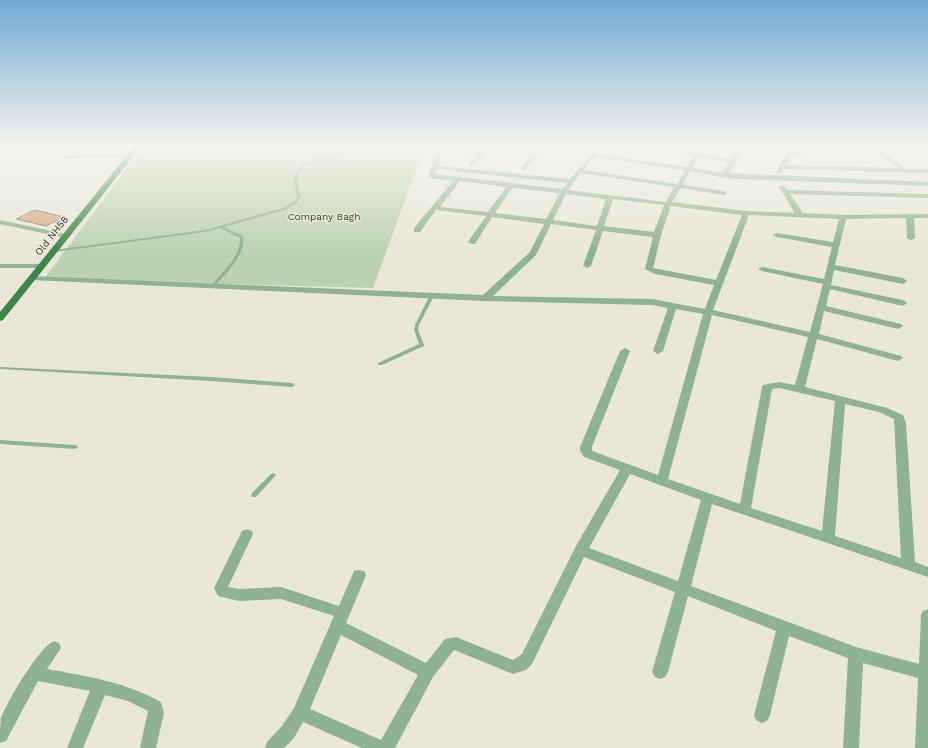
<!DOCTYPE html>
<html>
<head>
<meta charset="utf-8">
<style>
  body { margin:0 }
  canvas { display:block; background:#e9e7d8 }
</style>
</head>
<body>
<canvas width="928" height="748"></canvas>
<script>
const g = document.querySelector('canvas').getContext('2d');
g.lineJoin = 'round';
function fillPath(path, color) {
  g.fillStyle = color;
  g.fill(path, 'evenodd');
}
function trace(path, color, width, dash) {
  g.strokeStyle = color;
  g.lineWidth = width;
  g.lineCap = dash ? 'butt' : 'round';
  g.setLineDash(dash || []);
  g.stroke(path);
}
function drawText(font, color, halo, rows, align = 'center') {
  g.font = font + ' "Work Sans",sans-serif';
  g.lineWidth = 3;
  g.setLineDash([]);
  g.textBaseline = 'middle';
  g.strokeStyle = halo;
  g.fillStyle = color;
  for (const [text, x, y, turn = 0] of rows) {
    g.save();
    g.translate(x, y);
    g.rotate((+turn || 0) * Math.PI / 180);
    g.textAlign = isNaN(turn) ? turn : align;
    if (halo) g.strokeText(text, 0, 0);
    g.fillText(text, 0, 0);
    g.restore();
  }
}
const green = new Path2D(`
  M 142,148 L 424,148 L 373,288 L 44,279 Z`);
const building = new Path2D(`
  M 35,210 L 64,217 L 46,226 L 17,219 Z`);
const service = new Path2D(`
  M 340,148 L 343,148 L 335,157 L 306,165 C 294,174 298,184 301,197 L 297,203 L 285,210 L 224,227 L 243,236 C 247,253 225,275 214,287 L 213,287 L 211,286 C 222,272 241,257 240,238 L 220,228 L 205,232 L 54,252 L 52,251 L 54,250 L 205,230 L 283,208 L 295,201 L 297,197 L 293,179 L 299,167 L 304,163 L 333,155 Z
  M 124,155 L 126,156 L 125,157 L 62,158 L 60,157 L 62,156 Z
  M 430,295 L 434,295 L 434,296 L 419,325 L 418,330 L 424,345 L 424,346 L 382,365 L 378,365 L 378,363 L 419,344 L 414,330 L 415,325 Z
  M 0,367 L 211,377 L 292,383 L 295,385 L 292,387 L 211,381 L 0,369 Z
  M 0,440 L 75,445 L 77,446 L 78,447 L 77,448 L 75,449 L 0,444 Z
  M 273,473 L 275,474 L 276,475 L 275,476 L 256,497 L 252,497 L 251,495 L 252,493 L 271,474 Z`);
const minor = new Path2D(`
  M 438,148 L 481,152 L 485,148 L 491,148 L 472,166 L 469,164 L 477,155 L 442,151 L 438,166 L 570,179 L 593,152 L 569,148 L 603,148 L 598,154 L 687,167 L 693,156 L 653,148 L 667,148 L 731,159 L 738,148 L 744,148 L 729,173 L 928,182 L 928,186 L 740,179 L 724,178 L 690,171 L 683,185 L 724,191 L 727,193 L 724,195 L 681,188 L 672,202 L 746,211 L 795,213 L 779,187 L 780,186 L 784,186 L 787,190 L 928,194 L 928,198 L 790,194 L 803,213 L 843,215 L 928,214 L 928,218 L 914,218 L 915,238 L 911,240 L 907,238 L 906,218 L 846,219 L 835,265 L 903,278 L 907,281 L 903,284 L 834,270 L 831,285 L 903,300 L 907,303 L 903,306 L 830,289 L 826,306 L 901,324 L 903,326 L 898,329 L 824,311 L 819,334 L 901,356 L 903,358 L 898,361 L 817,339 L 805,387 L 887,408 L 903,415 L 906,423 L 915,562 L 928,567 L 928,577 L 712,504 L 691,586 L 856,647 L 919,664 L 921,615 L 923,611 L 928,609 L 928,748 L 915,748 L 918,678 L 863,663 L 859,748 L 843,748 L 848,658 L 789,636 L 770,715 L 768,720 L 762,723 L 756,720 L 754,715 L 776,631 L 688,596 L 668,672 L 665,677 L 660,679 L 655,677 L 652,672 L 675,592 L 584,557 L 532,664 L 526,670 L 513,674 L 454,650 L 433,677 L 395,748 L 362,748 L 303,722 L 294,738 L 284,748 L 265,748 L 267,742 L 282,726 L 294,708 L 334,616 L 281,599 L 239,601 L 218,596 L 214,588 L 242,531 L 247,529 L 252,531 L 253,534 L 228,587 L 239,589 L 281,587 L 339,606 L 354,571 L 359,570 L 364,571 L 366,575 L 346,623 L 426,663 L 445,639 L 456,637 L 513,660 L 522,654 L 576,546 L 620,470 L 584,457 L 580,451 L 580,447 L 620,351 L 625,348 L 630,351 L 592,447 L 592,451 L 658,475 L 703,314 L 676,309 L 663,351 L 658,354 L 653,351 L 668,308 L 652,305 L 485,301 L 32,280 L 28,278 L 32,276 L 483,295 L 530,252 L 544,224 L 492,217 L 475,244 L 472,244 L 468,242 L 486,216 L 436,210 L 420,232 L 414,232 L 414,228 L 453,181 L 431,178 L 428,176 ZM 595,157 L 685,171 L 677,184 L 584,170 ZM 699,157 L 729,162 L 723,173 L 692,168 ZM 436,169 L 567,183 L 562,189 L 435,174 ZM 581,173 L 674,187 L 666,202 L 568,190 ZM 460,181 L 506,187 L 488,212 L 440,207 ZM 512,188 L 560,193 L 546,219 L 495,213 ZM 566,194 L 606,199 L 597,226 L 553,220 ZM 613,199 L 664,205 L 654,232 L 604,226 ZM 671,206 L 742,215 L 716,280 L 653,268 L 661,235 ZM 749,215 L 839,219 L 833,242 L 777,233 L 773,235 L 777,237 L 832,247 L 824,279 L 762,267 L 758,269 L 762,271 L 823,284 L 810,332 L 713,310 ZM 551,224 L 596,230 L 583,266 L 587,268 L 591,266 L 603,231 L 653,237 L 645,269 L 655,274 L 714,285 L 705,309 L 652,299 L 493,296 L 536,255 ZM 712,315 L 808,337 L 795,385 L 779,382 L 763,385 L 762,387 L 740,504 L 668,479 ZM 779,388 L 835,401 L 822,531 L 751,508 L 772,389 ZM 845,404 L 879,412 L 894,419 L 901,558 L 835,536 ZM 630,474 L 701,500 L 678,581 L 589,548 ZM 341,635 L 418,675 L 381,740 L 310,709 Z
  M 538,148 L 544,148 L 525,170 L 521,170 L 521,168 Z
  M 785,148 L 791,148 L 793,152 L 827,148 L 847,148 L 844,150 L 791,156 L 786,165 L 899,168 L 870,148 L 878,148 L 907,169 L 928,169 L 928,173 L 784,169 L 781,173 L 777,173 L 776,172 L 787,151 Z
  M 0,220 L 66,234 L 70,236 L 66,238 L 0,224 Z
  M 0,264 L 42,264 L 46,266 L 42,268 L 0,268 Z
  M 54,641 L 59,643 L 61,648 L 47,669 C 86,676 126,682 161,702 L 164,713 L 156,748 L 140,748 L 148,711 L 128,701 L 105,695 L 83,748 L 67,748 L 90,691 L 38,681 L 6,741 L 0,743 C 0,736 0,725 1,718 C 7,702 39,647 54,641 Z`);
const primary = new Path2D(`
  M 133,148 L 140,148 L 3,320 L 0,321 L 0,312 Z`);
const farParknames = [
  ["Company Bagh",324,217]
];
const farStreetnames = [
  ["Old NH58",52,236,-52]
];
fillPath(green, '#bcd2af');
fillPath(building, '#d8ad85');
trace(building, '#857b71', 1);
fillPath(service, '#8fb292');
fillPath(minor, '#8fb292');
fillPath(primary, '#3f854a');
const sky = g.createLinearGradient(0, 0, 0, 253);
sky.addColorStop(0, '#72aad4');
sky.addColorStop(0.58, '#f5f4ed');
sky.addColorStop(1, '#f5f4ed00');
g.fillStyle = sky;
g.fillRect(0, 0, 928, 253);
drawText('10px', '#284c05', '#e9e7d8', farParknames);
drawText('10px', '#383731', '#e9e7d8', farStreetnames);
</script>
</body>
</html>
